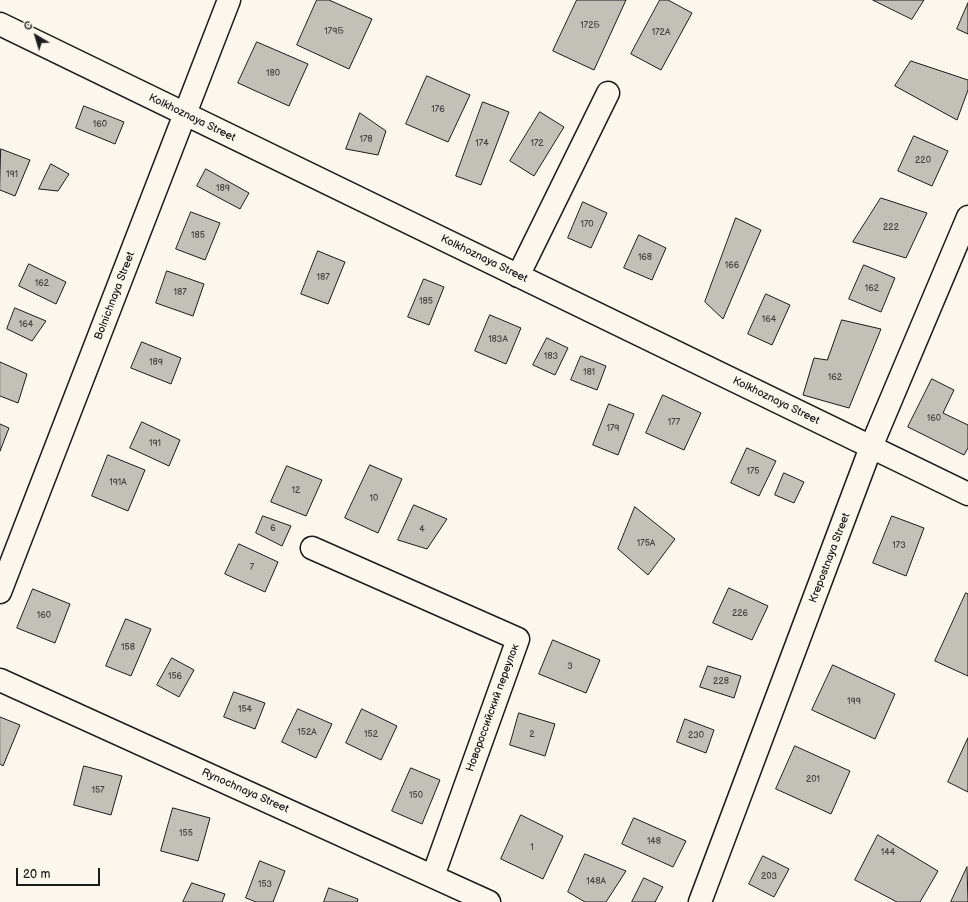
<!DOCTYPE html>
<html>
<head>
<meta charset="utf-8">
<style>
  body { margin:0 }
  #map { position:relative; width:968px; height:902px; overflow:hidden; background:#fbf7ec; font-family:"Balsamiq Sans",sans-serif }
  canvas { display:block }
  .north { position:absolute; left:16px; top:16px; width:40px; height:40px; -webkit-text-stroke:3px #fbf7ec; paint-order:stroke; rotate:322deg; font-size:11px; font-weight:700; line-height:16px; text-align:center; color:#1c1c1c }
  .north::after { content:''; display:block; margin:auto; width:14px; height:18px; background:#1c1c1c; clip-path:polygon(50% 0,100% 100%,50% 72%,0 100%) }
  .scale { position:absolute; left:16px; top:868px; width:84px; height:18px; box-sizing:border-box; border:2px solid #1c1c1c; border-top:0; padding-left:5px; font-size:12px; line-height:14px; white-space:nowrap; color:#1c1c1c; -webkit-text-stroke:3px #fbf7ec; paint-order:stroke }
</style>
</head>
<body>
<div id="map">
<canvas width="968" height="902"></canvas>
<div class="north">С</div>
<div class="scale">20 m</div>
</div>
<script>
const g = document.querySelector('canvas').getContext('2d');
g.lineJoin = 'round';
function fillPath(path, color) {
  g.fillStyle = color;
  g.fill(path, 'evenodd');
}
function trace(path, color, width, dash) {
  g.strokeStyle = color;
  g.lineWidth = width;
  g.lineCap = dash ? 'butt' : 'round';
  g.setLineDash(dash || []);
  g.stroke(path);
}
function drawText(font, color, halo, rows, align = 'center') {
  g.font = font + ' "Balsamiq Sans",sans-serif';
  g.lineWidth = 3;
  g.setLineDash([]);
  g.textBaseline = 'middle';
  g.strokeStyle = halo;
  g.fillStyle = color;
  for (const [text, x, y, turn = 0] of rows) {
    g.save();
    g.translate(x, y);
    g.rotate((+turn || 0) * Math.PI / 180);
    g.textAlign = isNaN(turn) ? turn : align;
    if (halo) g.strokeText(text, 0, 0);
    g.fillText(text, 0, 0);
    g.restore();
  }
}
const building = new Path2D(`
  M 317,0 L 329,0 L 372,19 L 349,69 L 297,45 Z
  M 577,0 L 626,0 L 594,70 L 553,51 Z
  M 660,0 L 668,0 L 692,13 L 661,70 L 631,54 Z
  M 873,0 L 924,0 L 912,19 Z
  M 968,3 L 968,34 L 957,29 Z
  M 257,42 L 308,64 L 289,106 L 238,83 Z
  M 911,61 L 968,80 L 968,90 L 957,120 L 895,86 Z
  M 427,76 L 470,95 L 448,142 L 406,124 Z
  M 483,102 L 509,112 L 481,185 L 456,176 Z
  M 84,106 L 124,122 L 115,144 L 76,128 Z
  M 540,112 L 564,127 L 534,176 L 510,161 Z
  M 360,113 L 386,131 L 378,155 L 346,149 Z
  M 914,136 L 948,151 L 932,186 L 898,171 Z
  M 1,149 L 30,160 L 15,196 L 0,190 Z
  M 51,164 L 69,174 L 58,191 L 39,189 Z
  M 206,169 L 249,193 L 240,209 L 197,186 Z
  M 881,198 L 927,213 L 906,258 L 853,242 Z
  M 583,202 L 607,213 L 591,248 L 568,238 Z
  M 191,212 L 220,223 L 205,260 L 176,249 Z
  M 736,218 L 761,230 L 723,319 L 705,302 Z
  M 639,235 L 666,248 L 652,280 L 624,268 Z
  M 318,251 L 345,262 L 328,304 L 301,294 Z
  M 29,264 L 66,282 L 56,304 L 19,286 Z
  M 864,265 L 895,278 L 881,312 L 849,299 Z
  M 167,271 L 204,284 L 193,316 L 156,303 Z
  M 424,279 L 444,287 L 429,325 L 408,317 Z
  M 766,294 L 790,305 L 772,345 L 748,334 Z
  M 15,308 L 46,321 L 32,341 L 7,329 Z
  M 490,315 L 521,328 L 506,364 L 475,351 Z
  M 842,320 L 881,329 L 849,408 L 803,395 L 814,358 L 827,360 Z
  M 547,338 L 568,348 L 555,375 L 533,365 Z
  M 142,342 L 181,358 L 171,384 L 131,368 Z
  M 581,356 L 606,366 L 597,390 L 571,380 Z
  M 0,362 L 27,374 L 18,403 L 0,396 Z
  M 932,379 L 954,390 L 943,413 L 968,425 L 968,448 L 964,455 L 908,427 Z
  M 663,395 L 701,413 L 684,450 L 646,433 Z
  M 609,404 L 634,414 L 618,455 L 593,445 Z
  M 142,422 L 180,440 L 169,466 L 130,448 Z
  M 0,424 L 9,428 L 0,451 Z
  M 747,448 L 776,461 L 759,496 L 731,483 Z
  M 108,455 L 145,470 L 128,511 L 92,496 Z
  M 370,465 L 402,479 L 378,533 L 345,518 Z
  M 287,466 L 322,480 L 306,516 L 271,502 Z
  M 784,473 L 804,482 L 794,503 L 775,495 Z
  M 414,505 L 447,519 L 427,549 L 398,540 Z
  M 635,507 L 675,539 L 648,575 L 618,549 Z
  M 263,516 L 291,526 L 282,546 L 256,533 Z
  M 892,516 L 924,528 L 906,576 L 873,563 Z
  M 239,544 L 278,562 L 265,592 L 225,574 Z
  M 729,588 L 768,606 L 752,640 L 713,623 Z
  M 33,589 L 70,604 L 55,643 L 17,628 Z
  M 966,593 L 968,594 L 968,676 L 935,661 Z
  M 126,619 L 151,629 L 131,676 L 106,666 Z
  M 553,640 L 600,660 L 586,693 L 539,674 Z
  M 172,658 L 194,670 L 179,697 L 157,685 Z
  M 833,665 L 895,694 L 875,739 L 812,710 Z
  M 708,666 L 741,676 L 734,698 L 700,687 Z
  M 234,692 L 265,703 L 255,729 L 224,717 Z
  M 298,709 L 332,724 L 316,758 L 282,742 Z
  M 362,709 L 397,726 L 381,760 L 346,743 Z
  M 519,713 L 555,724 L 545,756 L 510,745 Z
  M 0,717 L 20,725 L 3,766 L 0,764 Z
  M 685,719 L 714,730 L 706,753 L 677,742 Z
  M 968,738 L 968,792 L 948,782 Z
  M 795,746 L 850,771 L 831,814 L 776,789 Z
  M 84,766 L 122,776 L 111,815 L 74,805 Z
  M 411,768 L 440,780 L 422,824 L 392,811 Z
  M 173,808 L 210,818 L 198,861 L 161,851 Z
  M 521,815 L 563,836 L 543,879 L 501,859 Z
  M 634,818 L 686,841 L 673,867 L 622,844 Z
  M 878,835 L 938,871 L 920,902 L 897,902 L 855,880 Z
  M 585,854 L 626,871 L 606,902 L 585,902 L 568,892 Z
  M 763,856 L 789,869 L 774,897 L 749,884 Z
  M 260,861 L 285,871 L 273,902 L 256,902 L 246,898 Z
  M 967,867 L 968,902 L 951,902 Z
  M 644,878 L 663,887 L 655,902 L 632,902 Z
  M 192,883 L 225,894 L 222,902 L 183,902 Z
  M 329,888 L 358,899 L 357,902 L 324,902 Z`);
const minor = new Path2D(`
  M 0,24 L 968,494
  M 518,276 L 608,93
  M 312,548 L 518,639 L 433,876
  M 0,592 L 229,0
  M 0,680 L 489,902
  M 700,902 L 871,447 L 968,217`);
const numberNames = [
  ["172Б",590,26],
  ["179Б",334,32],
  ["172А",661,33],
  ["180",273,74],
  ["176",438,110],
  ["160",100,125],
  ["178",366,140],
  ["174",482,144],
  ["172",537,144],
  ["220",923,161],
  ["191",12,175],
  ["189",223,189],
  ["170",587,225],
  ["222",891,228],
  ["185",198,236],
  ["168",645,258],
  ["166",732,266],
  ["187",323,278],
  ["162",42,284],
  ["162",872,289],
  ["187",180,293],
  ["185",426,302],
  ["164",769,320],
  ["164",26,325],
  ["183А",498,340],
  ["183",551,357],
  ["189",156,363],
  ["181",589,373],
  ["162",835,378],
  ["160",934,419],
  ["177",674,423],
  ["179",613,429],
  ["191",155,444],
  ["175",753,472],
  ["191А",118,483],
  ["12",296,491],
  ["10",374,499],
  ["6",273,529],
  ["4",422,530],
  ["175А",646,544],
  ["173",899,546],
  ["7",252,568],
  ["226",740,614],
  ["160",44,616],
  ["158",128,648],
  ["3",570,667],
  ["156",175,677],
  ["228",721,682],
  ["199",854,702],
  ["154",245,710],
  ["152А",307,733],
  ["152",371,735],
  ["2",532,735],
  ["230",696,736],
  ["201",813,780],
  ["157",98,791],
  ["150",416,796],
  ["155",186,834],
  ["148",654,842],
  ["1",532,848],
  ["144",888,853],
  ["203",769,877],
  ["148А",596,882],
  ["153",265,885]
];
const streetNames = [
  ["Kolkhoznaya Street",192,118,26],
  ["Kolkhoznaya Street",484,259,26],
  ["Bolnichnaya Street",115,296,-69],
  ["Kolkhoznaya Street",776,401,26],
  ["Krepostnaya Street",830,558,-69],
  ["Новороссийский переулок",493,708,-70],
  ["Rynochnaya Street",245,791,24]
];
fillPath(building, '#c3c0b8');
trace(building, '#1c1c1c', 1);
trace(minor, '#1c1c1c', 25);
trace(minor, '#fbf7ec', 22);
drawText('9px', '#464543', null, numberNames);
drawText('11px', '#1c1c1c', '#fbf7ec', streetNames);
</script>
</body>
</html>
